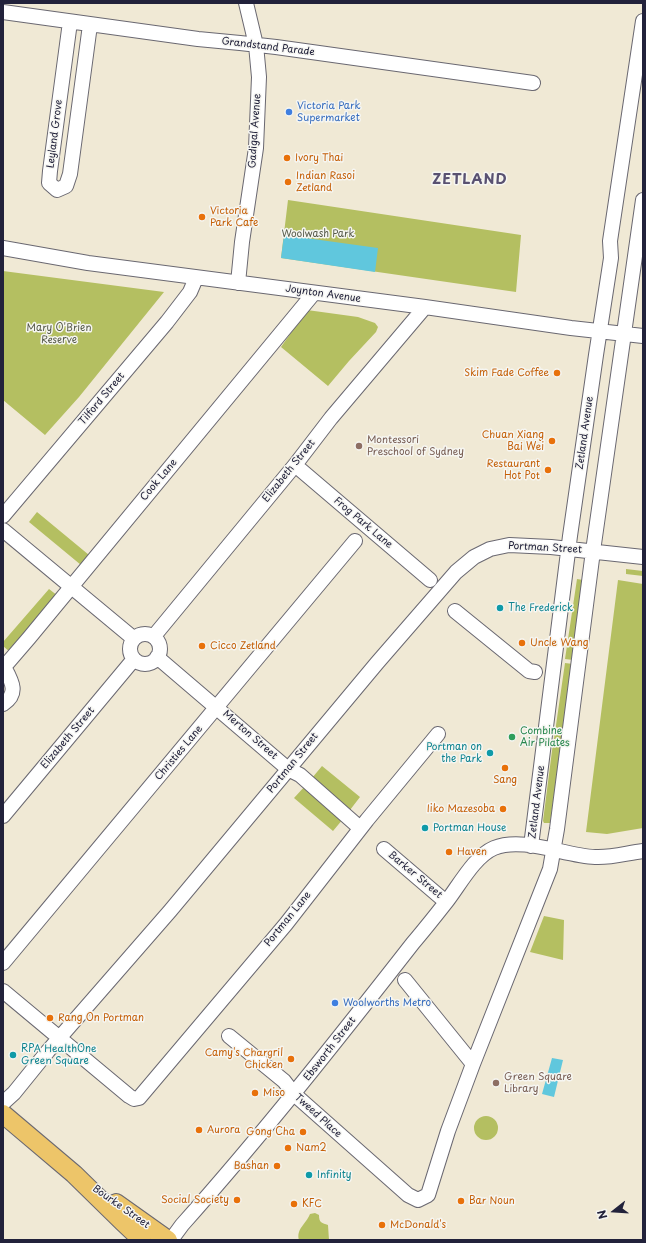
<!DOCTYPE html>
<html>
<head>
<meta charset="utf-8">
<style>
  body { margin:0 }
  #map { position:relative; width:646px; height:1243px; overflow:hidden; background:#f0e9d5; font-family:"Playpen Sans",sans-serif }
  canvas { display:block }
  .frame { position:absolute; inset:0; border:4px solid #22223b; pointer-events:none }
  .north { position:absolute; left:594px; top:1191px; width:40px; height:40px; -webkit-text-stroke:3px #f6f6f2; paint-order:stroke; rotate:253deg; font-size:11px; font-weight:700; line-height:16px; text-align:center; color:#22223b }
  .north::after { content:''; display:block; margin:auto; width:14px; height:18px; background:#22223b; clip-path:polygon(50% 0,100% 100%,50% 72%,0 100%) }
</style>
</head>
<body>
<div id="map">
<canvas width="646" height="1243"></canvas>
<div class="frame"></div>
<div class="north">N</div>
</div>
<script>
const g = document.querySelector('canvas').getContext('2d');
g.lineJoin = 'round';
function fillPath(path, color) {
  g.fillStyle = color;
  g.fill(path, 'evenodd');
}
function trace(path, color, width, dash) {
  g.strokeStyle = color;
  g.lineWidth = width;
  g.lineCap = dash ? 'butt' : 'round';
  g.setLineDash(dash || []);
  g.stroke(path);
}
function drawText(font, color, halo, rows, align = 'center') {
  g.font = font + ' "Playpen Sans",sans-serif';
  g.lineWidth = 3;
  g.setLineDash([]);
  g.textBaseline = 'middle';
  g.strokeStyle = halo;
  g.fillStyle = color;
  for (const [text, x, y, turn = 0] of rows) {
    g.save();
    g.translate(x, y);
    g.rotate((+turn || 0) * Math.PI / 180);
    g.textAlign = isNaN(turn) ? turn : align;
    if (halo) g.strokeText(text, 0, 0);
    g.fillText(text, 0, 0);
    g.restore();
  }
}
const green = new Path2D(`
  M 288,200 L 521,235 L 516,292 L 281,258 Z
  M 3,271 L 164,292 L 79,397 L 45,435 L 3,400 Z
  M 307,310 L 358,317 L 375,323 L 378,327 L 376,332 L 349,361 L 328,386 L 281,347 Z
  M 37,512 L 89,555 L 81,565 L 29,522 Z
  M 626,569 L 643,571 L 643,576 L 626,574 Z
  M 577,579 L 583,580 L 573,660 L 565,659 Z
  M 618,580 L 643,584 L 643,828 L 607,834 L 586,832 Z
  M 49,589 L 58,596 L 10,652 L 3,646 L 3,642 Z
  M 565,663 L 573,664 L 562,741 L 554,739 Z
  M 553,743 L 561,744 L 550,823 L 544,823 L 543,821 Z
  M 322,766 L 360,797 L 350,810 L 312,778 Z
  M 305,786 L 343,819 L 333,831 L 294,798 Z
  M 544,916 L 564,920 L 563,960 L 530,952 Z
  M474 1128a12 12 0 1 1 24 0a12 12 0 1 1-24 0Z
  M 315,1213 L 319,1215 C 319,1223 322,1223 328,1225 L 329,1240 L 299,1240 C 296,1229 306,1224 310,1214 Z`);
const water = new Path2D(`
  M 284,235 L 378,248 L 375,272 L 281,258 Z
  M 552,1058 L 563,1060 L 554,1097 L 542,1094 Z`);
const minor = new Path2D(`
  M 3,12 L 198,39 L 240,43 L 276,47 L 533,83
  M 70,22 L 50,171 L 49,183 L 57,190 L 66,186 L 70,174 L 90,25
  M 3,248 L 88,263 L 425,307 L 571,328 L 643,336
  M 238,283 L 242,242 L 256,148 L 259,77 L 256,45 L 246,3
  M 295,465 L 430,580
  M 3,516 L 167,322 L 190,292 L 196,278
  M 3,530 L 133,638
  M 455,611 L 529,671 L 535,672
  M130 649a15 15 0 1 1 30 0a15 15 0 1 1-30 0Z
  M 154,636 L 295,465 L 331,418 L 425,307
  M 157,657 L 288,769 L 300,775 L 360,828
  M 3,665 C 11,680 20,693 3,704
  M 4,667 L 29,638 L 314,293
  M 3,816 L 134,659
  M 531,846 L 570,536 L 596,355 L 611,258 L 610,241 L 643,21
  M 384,849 L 446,902
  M 3,963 L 355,541
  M 405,980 L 473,1064
  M 3,991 L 129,1096 L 134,1099 L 139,1098 L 286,924 L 367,820 L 438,734
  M 229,1036 L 284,1081 L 294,1094 L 408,1195 L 418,1200 L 428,1195 L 448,1131 L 473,1064 L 550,869 L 557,829 L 593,551 L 643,200
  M 3,1103 L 14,1093 L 48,1051 L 170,911 L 377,663 L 456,572 L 474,557 L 490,549 L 509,545 L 551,547 L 643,557
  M 171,1240 L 182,1225 C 263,1134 338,1039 413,943 C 425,929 436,915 447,901 C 460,884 475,856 494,848 C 523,836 565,856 595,857 C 611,858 627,853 643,851`);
const major = new Path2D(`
  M 3,1114 L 74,1174 L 123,1222 L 142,1240
  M 116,1203 L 168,1240`);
const markers = [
  [289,112,4,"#3f7fe0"],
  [287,158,4,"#e8710a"],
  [288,182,4,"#e8710a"],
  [202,217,4,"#e8710a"],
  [557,373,4,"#e8710a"],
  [552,441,4,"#e8710a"],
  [359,446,4,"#8d6e63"],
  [548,470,4,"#e8710a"],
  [500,608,4,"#0f9aa8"],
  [522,643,4,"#e8710a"],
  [202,646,4,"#e8710a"],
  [512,737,4,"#2e9e5b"],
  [490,753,4,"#0f9aa8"],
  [505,768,4,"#e8710a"],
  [503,809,4,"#e8710a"],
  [425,828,4,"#0f9aa8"],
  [449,852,4,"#e8710a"],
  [335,1003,4,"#3f7fe0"],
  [50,1018,4,"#e8710a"],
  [13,1055,4,"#0f9aa8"],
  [291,1059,4,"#e8710a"],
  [496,1083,4,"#8d6e63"],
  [255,1093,4,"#e8710a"],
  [199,1130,4,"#e8710a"],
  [303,1132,4,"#e8710a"],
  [288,1148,4,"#e8710a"],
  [277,1166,4,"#e8710a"],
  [309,1175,4,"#0f9aa8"],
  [237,1200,4,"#e8710a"],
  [461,1201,4,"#e8710a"],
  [294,1204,4,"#e8710a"],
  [382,1225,4,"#e8710a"]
];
const streetNames = [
  ["Grandstand Parade",268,47,7],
  ["Gadigal Avenue",255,131,-86],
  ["Leyland Grove",55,134,-83],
  ["Joynton Avenue",323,294,8],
  ["Tilford Street",102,399,-50],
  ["Zetland Avenue",585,433,-82],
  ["Elizabeth Street",289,471,-51],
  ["Cook Lane",159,480,-50],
  ["Frog Park Lane",363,523,40],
  ["Portman Street",545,548,3],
  ["Merton Street",250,735,41],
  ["Elizabeth Street",68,738,-50],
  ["Christies Lane",179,753,-50],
  ["Portman Street",293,763,-51],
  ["Zetland Avenue",537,802,-83],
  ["Barker Street",415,875,40],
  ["Portman Lane",288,919,-51],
  ["Ebsworth Street",330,1049,-52],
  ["Tweed Place",318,1116,42],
  ["Bourke Street",121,1207,35]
];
const shopNames = [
  ["Victoria Park",297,106],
  ["Supermarket",297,118],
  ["Woolworths Metro",343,1003]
];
const foodNames = [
  ["Ivory Thai",295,158],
  ["Indian Rasoi",296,176],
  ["Zetland",296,188],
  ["Victoria",210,211],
  ["Park Cafe",210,223],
  ["Skim Fade Coffee",549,373,"right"],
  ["Chuan Xiang",544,435,"right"],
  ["Bai Wei",544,447,"right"],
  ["Restaurant",540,464,"right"],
  ["Hot Pot",540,476,"right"],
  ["Uncle Wang",530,643],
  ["Cicco Zetland",210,646],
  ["Sang",505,780,"center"],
  ["Iiko Mazesoba",495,809,"right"],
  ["Haven",457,852],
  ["Rang On Portman",58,1018],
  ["Camy's Chargril",283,1053,"right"],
  ["Chicken",283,1065,"right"],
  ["Miso",263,1093],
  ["Aurora",207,1130],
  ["Gong Cha",295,1132,"right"],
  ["Nam2",296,1148],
  ["Bashan",269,1166,"right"],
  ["Social Society",229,1200,"right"],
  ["Bar Noun",469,1201],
  ["KFC",302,1204],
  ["McDonald's",390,1225]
];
const parkNames = [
  ["Woolwash Park",318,234],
  ["Mary O'Brien",59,328],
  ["Reserve",59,340]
];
const educationNames = [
  ["Montessori",367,440],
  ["Preschool of Sydney",367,452],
  ["Green Square",504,1077],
  ["Library",504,1089]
];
const cultureNames = [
  ["The Frederick",508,608],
  ["Portman on",482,747,"right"],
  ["the Park",482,759,"right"],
  ["Portman House",433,828],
  ["RPA HealthOne",21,1049],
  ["Green Square",21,1061],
  ["Infinity",317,1175]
];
const leisureNames = [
  ["Combine",520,731],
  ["Air Pilates",520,743]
];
const districtNames = [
  ["ZETLAND",470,180]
];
fillPath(green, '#b4bf61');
fillPath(water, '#60c7dd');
trace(minor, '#6a6871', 16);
trace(major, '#6a6871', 20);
trace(minor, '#fff', 14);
trace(major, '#edc569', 18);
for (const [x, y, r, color] of markers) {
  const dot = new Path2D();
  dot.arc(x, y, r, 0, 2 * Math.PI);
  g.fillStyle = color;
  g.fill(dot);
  trace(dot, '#f6f6f2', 1.5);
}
drawText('10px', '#22223b', '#f6f6f2', streetNames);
drawText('10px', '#366cbe', '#f6f6f2', shopNames, 'left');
drawText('10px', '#c56008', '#f6f6f2', foodNames, 'left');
drawText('10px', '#555948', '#f6f6f2', parkNames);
drawText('10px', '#785e54', '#f6f6f2', educationNames, 'left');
drawText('10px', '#0d838f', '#f6f6f2', cultureNames, 'left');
drawText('10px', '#27864d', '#f6f6f2', leisureNames, 'left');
g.letterSpacing = '1px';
drawText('bold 14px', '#595171', '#f6f6f2', districtNames);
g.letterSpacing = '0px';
</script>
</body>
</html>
